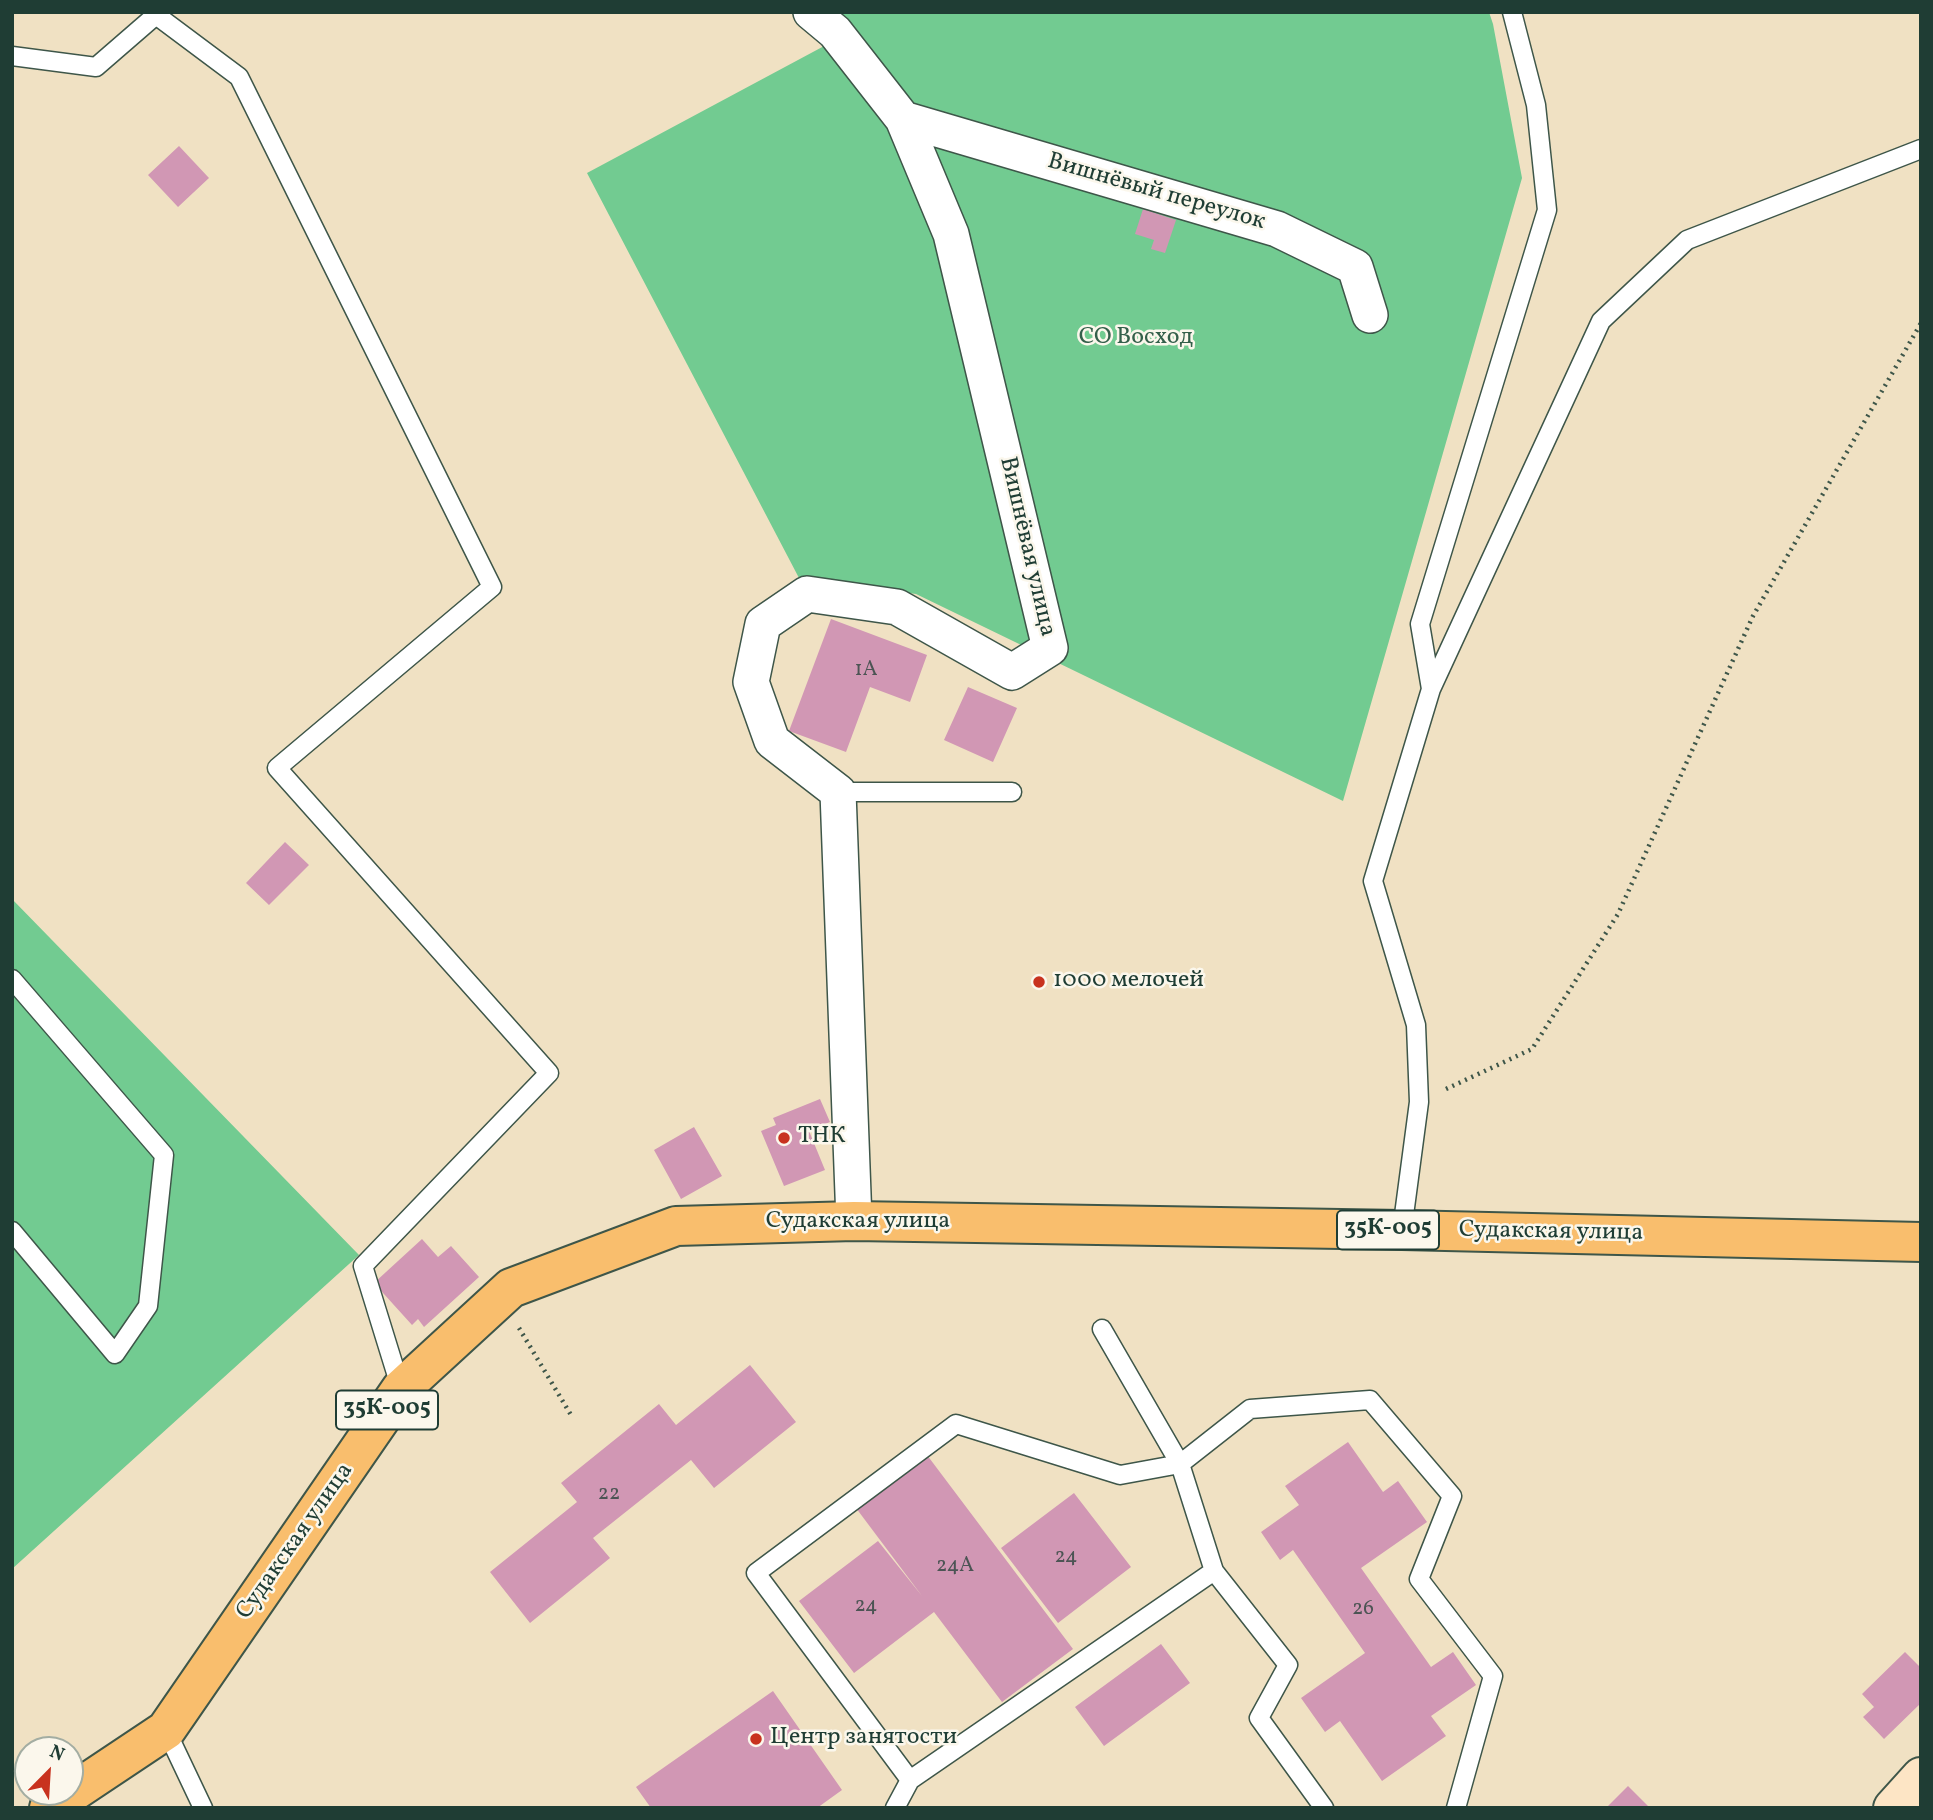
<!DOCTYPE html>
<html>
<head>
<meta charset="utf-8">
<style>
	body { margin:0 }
	#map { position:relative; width:1933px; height:1820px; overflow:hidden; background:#f0e1c3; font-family:Vollkorn,serif }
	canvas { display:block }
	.frame { position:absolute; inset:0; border:14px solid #1f3d34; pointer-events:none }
	.north { position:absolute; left:14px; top:1736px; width:70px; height:70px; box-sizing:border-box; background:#fbf7ec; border:2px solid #a3ada2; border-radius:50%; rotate:24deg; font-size:19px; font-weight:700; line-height:28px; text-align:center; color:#1f3d34 }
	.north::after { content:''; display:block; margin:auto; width:24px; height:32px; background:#c8321e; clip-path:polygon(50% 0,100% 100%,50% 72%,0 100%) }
</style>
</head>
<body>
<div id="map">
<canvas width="1933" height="1820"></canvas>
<div class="frame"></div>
<div class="north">N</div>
</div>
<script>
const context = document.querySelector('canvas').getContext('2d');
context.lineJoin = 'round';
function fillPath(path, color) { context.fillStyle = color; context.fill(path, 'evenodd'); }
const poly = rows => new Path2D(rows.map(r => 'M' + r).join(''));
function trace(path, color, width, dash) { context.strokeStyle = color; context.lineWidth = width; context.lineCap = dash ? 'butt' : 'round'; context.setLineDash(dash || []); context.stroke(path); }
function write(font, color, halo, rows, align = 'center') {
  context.font = font + ' Vollkorn,serif'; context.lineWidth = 5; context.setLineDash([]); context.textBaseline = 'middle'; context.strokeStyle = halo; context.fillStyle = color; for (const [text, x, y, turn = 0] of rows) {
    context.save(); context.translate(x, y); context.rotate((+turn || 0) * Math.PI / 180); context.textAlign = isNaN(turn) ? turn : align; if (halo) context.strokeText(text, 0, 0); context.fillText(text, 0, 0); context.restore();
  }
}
const green = poly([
	[794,12,1489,12,1493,24,1522,178,1343,801,916,594,799,578,587,173,826,45],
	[12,899,359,1255,12,1569]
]);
const building = poly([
	[179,146,209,178,178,207,148,175],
	[1143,209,1176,220,1165,253,1151,249,1154,240,1135,234],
	[831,619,927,655,910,702,870,687,846,752,789,731],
	[968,687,1017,708,993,762,944,740],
	[285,842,309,865,269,905,246,883],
	[820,1099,830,1122,809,1131,825,1170,784,1186,761,1131,776,1125,773,1118],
	[694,1127,722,1176,681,1199,654,1150],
	[422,1239,438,1257,451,1246,479,1277,424,1327,418,1319,412,1325,374,1283],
	[750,1365,796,1422,714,1488,691,1460,593,1538,610,1558,530,1623,490,1572,577,1502,561,1483,659,1404,676,1425],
	[1348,1442,1383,1492,1398,1481,1427,1522,1361,1568,1431,1667,1453,1652,1476,1685,1431,1716,1446,1736,1382,1781,1340,1721,1325,1732,1301,1698,1365,1653,1293,1550,1280,1560,1261,1532,1299,1505,1285,1486],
	[924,1451,1073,1649,1002,1702,934,1612,854,1673,799,1601,878,1541,922,1596,853,1504],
	[1074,1493,1131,1567,1058,1623,1001,1548],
	[1161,1644,1190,1683,1104,1746,1075,1707],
	[1905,1652,1921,1668,1921,1703,1884,1739,1863,1717,1874,1707,1862,1694],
	[773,1691,842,1790,817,1808,651,1808,636,1787],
	[1628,1786,1650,1808,1606,1808]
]);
const path = poly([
	[1446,1089,1532,1049,1618,914,1753,616,1921,323],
	[519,1328,571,1415]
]);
const service = poly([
	[12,56,96,67,156,15,239,77,492,587,277,768,549,1073,363,1266,401,1389],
	[1431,689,1601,321,1687,240,1921,149],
	[838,792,1012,792],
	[12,979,164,1155,148,1306,115,1354,12,1231],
	[1402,1230,1419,1102,1416,1025,1373,881,1431,689,1420,624,1547,210,1536,105,1512,12],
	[1102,1329,1180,1464,1250,1409,1370,1400,1452,1496,1419,1579,1493,1676,1456,1808],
	[1214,1571,1288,1665,1259,1718,1324,1808],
	[166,1730,203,1808],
	[895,1808,910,1780,1214,1571,1180,1464,1120,1475,956,1424,756,1573,910,1780]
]);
const minor = poly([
	[811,12,835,32,903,119,951,234,1050,648,1012,672,897,607,807,594,763,624,751,682,772,741,838,792,854,1221],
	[903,119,1277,229,1355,267,1370,315]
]);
const secondary = poly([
	[1893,1808,1921,1777]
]);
const primary = poly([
	[49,1808,166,1730,401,1389,511,1288,676,1226,854,1221,1402,1230,1921,1242]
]);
const markers = [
	[1039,982,7,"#c8321e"],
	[784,1138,7,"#c8321e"],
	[756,1739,7,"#c8321e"]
];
const numberNames = [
	["1А",866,671],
	["22",609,1495],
	["24",1066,1558],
	["24А",955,1567],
	["24",866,1607],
	["26",1363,1610]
];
const shields = [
	[1388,1230,102],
	[387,1410,102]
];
const shieldNames = [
	["35К-005",1388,1230],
	["35К-005",387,1410]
];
const streetNames = [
	["Вишнёвый переулок",1156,193,16],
	["Вишнёвая улица",1026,547,77],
	["Судакская улица",858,1223],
	["Судакская улица",1551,1233,1],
	["Судакская улица",296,1542,-55]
];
const parkNames = [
	["СО Восход",1136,339]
];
const poiNames = [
	["1000 мелочей",1053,982],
	["ТНК",798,1138],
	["Центр занятости",770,1739]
];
fillPath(green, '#72cb91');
fillPath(building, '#d197b4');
trace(service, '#3e5649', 21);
trace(minor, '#3e5649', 38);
trace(secondary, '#3e5649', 42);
trace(primary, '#3e5649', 42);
trace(path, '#3e5649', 4.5, [2, 5]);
trace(service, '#fff', 18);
trace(minor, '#fff', 35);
trace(secondary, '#fde5c5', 38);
trace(primary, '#f9be6d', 38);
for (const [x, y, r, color] of markers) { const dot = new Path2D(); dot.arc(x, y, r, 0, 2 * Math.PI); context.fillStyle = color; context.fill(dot); trace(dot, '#fbf7ec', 2.5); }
write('21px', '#4c5454', null, numberNames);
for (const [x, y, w] of shields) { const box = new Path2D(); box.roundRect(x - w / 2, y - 19.5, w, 39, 5); context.fillStyle = '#fbf7ec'; context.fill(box); trace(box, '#1f3d34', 2); }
write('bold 23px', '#1f3d34', null, shieldNames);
write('24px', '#1f3d34', '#fbf7ec', streetNames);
write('24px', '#34604b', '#fbf7ec', parkNames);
write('24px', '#1f3d34', '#fbf7ec', poiNames, 'left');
</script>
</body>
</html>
